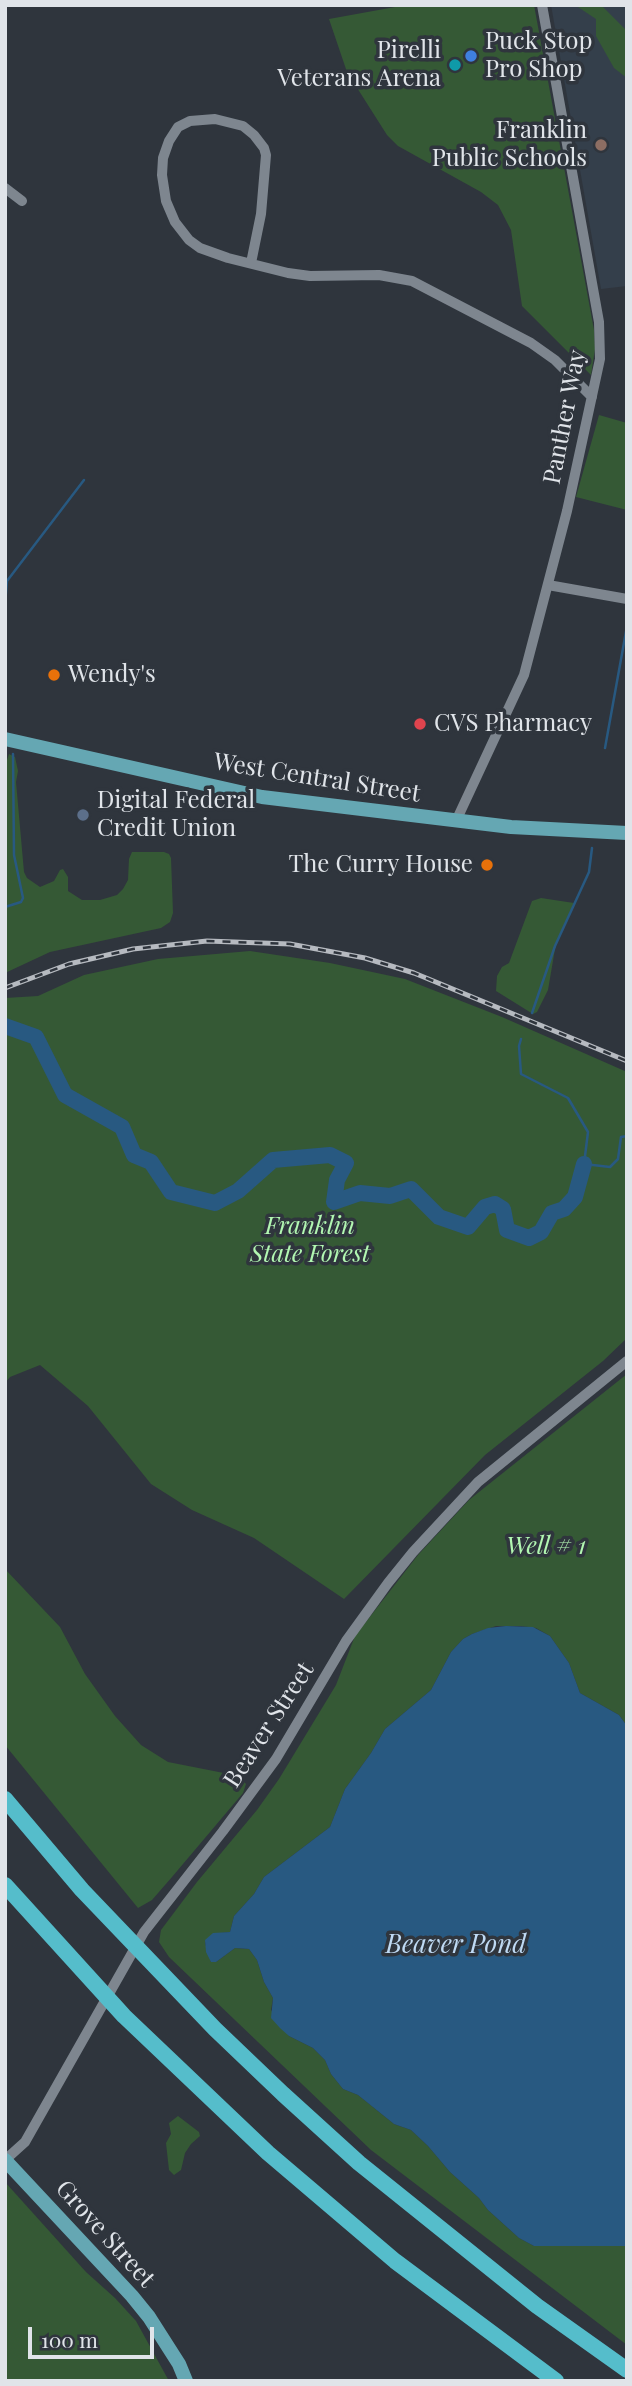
<!DOCTYPE html>
<html>
<head>
<meta charset="utf-8">
<style>
	body { margin:0 }
	#map { position:relative; width:632px; height:2386px; overflow:hidden; background:#2f353d; font-family:"Playfair Display",serif }
	canvas { display:block }
	.frame { position:absolute; inset:0; border:7px solid #e0e4e9; pointer-events:none }
	.scale { position:absolute; left:28px; top:2327px; width:126px; height:32px; box-sizing:border-box; border:4px solid #e0e4e9; border-top:0; padding-left:9px; font-size:21px; line-height:24px; white-space:nowrap; color:#e0e4e9; -webkit-text-stroke:5px #2f353d; paint-order:stroke }
</style>
</head>
<body>
<div id="map">
<canvas width="632" height="2386"></canvas>
<div class="frame"></div>
<div class="scale">100 m</div>
</div>
<script>
const context = document.querySelector('canvas').getContext('2d');
context.lineJoin = 'round';
function fillPath(path, color) { context.fillStyle = color; context.fill(path, 'evenodd'); }
const poly = rows => new Path2D(rows.map(r => 'M' + r).join(''));
function trace(path, color, width, dash) { context.strokeStyle = color; context.lineWidth = width; context.lineCap = dash ? 'butt' : 'round'; context.setLineDash(dash || []); context.stroke(path); }
function write(font, color, halo, rows, align = 'center') {
  context.font = font + ' "Playfair Display",serif'; context.lineWidth = 7; context.setLineDash([]); context.textBaseline = 'middle'; context.strokeStyle = halo; context.fillStyle = color; for (const [text, x, y, turn = 0] of rows) {
    context.save(); context.translate(x, y); context.rotate((+turn || 0) * Math.PI / 180); context.textAlign = isNaN(turn) ? turn : align; if (halo) context.strokeText(text, 0, 0); context.fillText(text, 0, 0); context.restore();
  }
}
const built = poly([
	[551,5,627,5,627,286,601,289]
]);
const green = poly([
	[406,5,534,5,594,330,595,349,591,375,522,306,511,230,498,205,481,192,398,146,387,135,347,72,329,19],
	[575,5,601,5,626,30,627,78,614,68,596,36,596,19],
	[599,415,627,423,627,510,576,497],
	[9,754,15,757,18,771,16,782,24,872,27,878,40,887,54,881,60,870,63,869,68,877,68,891,82,900,100,900,117,895,123,889,128,880,129,859,132,852,164,852,169,854,171,858,173,913,170,922,161,928,50,952,5,973,5,766],
	[541,898,574,903,556,943,548,990,537,1012,533,1014,496,991,497,976,502,967,509,963,532,901],
	[250,951,330,963,405,979,502,1017,627,1072,627,1338,603,1361,485,1455,344,1599,254,1538,192,1510,151,1484,88,1406,40,1365,10,1377,5,1383,5,998,38,996,84,975,158,959],
	[627,1374,627,1726,619,1715,580,1693,569,1663,550,1636,536,1628,521,1626,496,1626,472,1634,463,1639,451,1652,431,1690,385,1729,371,1753,345,1789,330,1827,264,1877,254,1894,234,1916,230,1932,213,1934,205,1943,211,1962,216,1962,235,1948,249,1949,257,1960,264,1982,273,1998,271,2010,289,2036,313,2048,325,2060,331,2074,343,2089,358,2095,394,2124,411,2130,428,2146,450,2172,479,2198,488,2210,519,2238,534,2246,627,2246,627,2345,371,2150,169,1957,159,1942,161,1930,197,1882,257,1810,279,1779,336,1685,355,1636,418,1555,469,1500],
	[5,1569,60,1627,85,1674,115,1716,141,1745,168,1762,239,1776,246,1784,243,1793,172,1877,152,1900,138,1908,5,1745],
	[178,2116,199,2132,200,2136,191,2144,185,2153,181,2170,174,2175,169,2170,166,2143,171,2134,169,2123],
	[5,2182,86,2272,115,2298,136,2321,169,2381,5,2381]
]);
const water = poly([
	[506,1626,533,1627,550,1636,569,1663,580,1693,619,1715,627,1726,627,2246,534,2246,519,2238,488,2210,479,2198,450,2172,428,2146,411,2130,394,2124,358,2095,343,2089,331,2074,325,2060,313,2048,289,2036,280,2028,271,2018,273,1998,264,1982,257,1960,249,1949,235,1948,216,1962,211,1962,206,1952,205,1940,213,1933,230,1932,234,1916,254,1894,264,1877,330,1827,345,1789,371,1753,385,1729,431,1690,451,1652,463,1639,472,1634,488,1628]
]);
const stream = poly([
	[5,604,7,581,84,480],
	[605,748,627,626],
	[5,907,21,902,23,898,14,855,13,754],
	[532,1013,555,946,589,872,592,848],
	[521,1039,519,1046,521,1074,568,1098,588,1132,584,1164,610,1167,618,1159,621,1137,627,1136]
]);
const river = poly([
	[5,1026,36,1037,65,1095,122,1127,134,1155,151,1162,171,1192,215,1203,238,1191,273,1160,330,1155,346,1163,337,1180,334,1202,360,1193,390,1196,411,1189,439,1217,468,1227,485,1207,495,1204,503,1209,507,1230,529,1238,541,1232,552,1213,564,1209,575,1197,584,1164]
]);
const minor = poly([
	[5,188,22,201],
	[251,263,261,214,266,155,264,148,254,135,243,126,215,119,190,121,178,127,169,141,163,158,162,175,166,201,175,222,189,240,200,248,228,258,288,273,310,276,379,275,412,281,531,343,555,360,592,397],
	[548,585,627,599],
	[456,821,524,675,567,511,600,359,599,322,542,5],
	[5,2160,25,2142,144,1932,223,1831,276,1759,346,1641,388,1583,413,1552,478,1482,627,1361]
]);
const major = poly([
	[5,739,262,797,511,827,627,833],
	[5,2160,132,2296,149,2317,179,2364,186,2381]
]);
const highway = poly([
	[5,1799,82,1890,215,2029,283,2094,359,2163,537,2306,627,2370],
	[5,1885,124,2016,268,2153,395,2261,556,2381]
]);
const rail = poly([
	[5,988,69,964,133,949,207,941,290,944,365,958,414,973,627,1061]
]);
const markers = [
	[471,56,7,"#3f7fe0"],
	[455,65,7,"#0f9aa8"],
	[601,145,7,"#8d6e63"],
	[54,675,7,"#e8710a"],
	[420,724,7,"#e0444e"],
	[83,815,7,"#5c6f8a"],
	[487,865,7,"#e8710a"]
];
const poiNames = [
	["Puck Stop",485,42],
	["Pro Shop",485,70],
	["Pirelli",441,51,"right"],
	["Veterans Arena",441,79,"right"],
	["Franklin",587,131,"right"],
	["Public Schools",587,159,"right"],
	["Wendy's",68,675],
	["CVS Pharmacy",434,724],
	["Digital Federal",97,801],
	["Credit Union",97,829],
	["The Curry House",473,865,"right"]
];
const streetNames = [
	["Panther Way",565,417,-79],
	["West Central Street",317,778,9],
	["Beaver Street",269,1725,-57],
	["Grove Street",105,2234,48]
];
const parkNames = [
	["Franklin",310,1227],
	["State Forest",310,1255],
	["Well # 1",546,1547]
];
const waterNames = [
	["Beaver Pond",456,1945]
];
fillPath(built, '#343f4b');
fillPath(green, '#355935');
fillPath(water, '#285981');
trace(stream, '#285981', 2.5);
trace(river, '#285981', 16);
trace(minor, '#7e868f', 10);
trace(major, '#65a7b3', 14);
trace(highway, '#55bdcb', 16);
trace(rail, '#b6bac0', 5);
trace(rail, '#2f353d', 2.5, [8]);
for (const [x, y, r, color] of markers) { const dot = new Path2D(); dot.arc(x, y, r, 0, 2 * Math.PI); context.fillStyle = color; context.fill(dot); trace(dot, '#2f353d', 2.5); }
write('24px', '#e0e4e9', '#2f353d', poiNames, 'left');
write('24px', '#e0e4e9', '#2f353d', streetNames);
write('italic 24px', '#b2f7b2', '#2f353d', parkNames);
write('italic 26px', '#bfdaf4', '#2f353d', waterNames);
</script>
</body>
</html>
